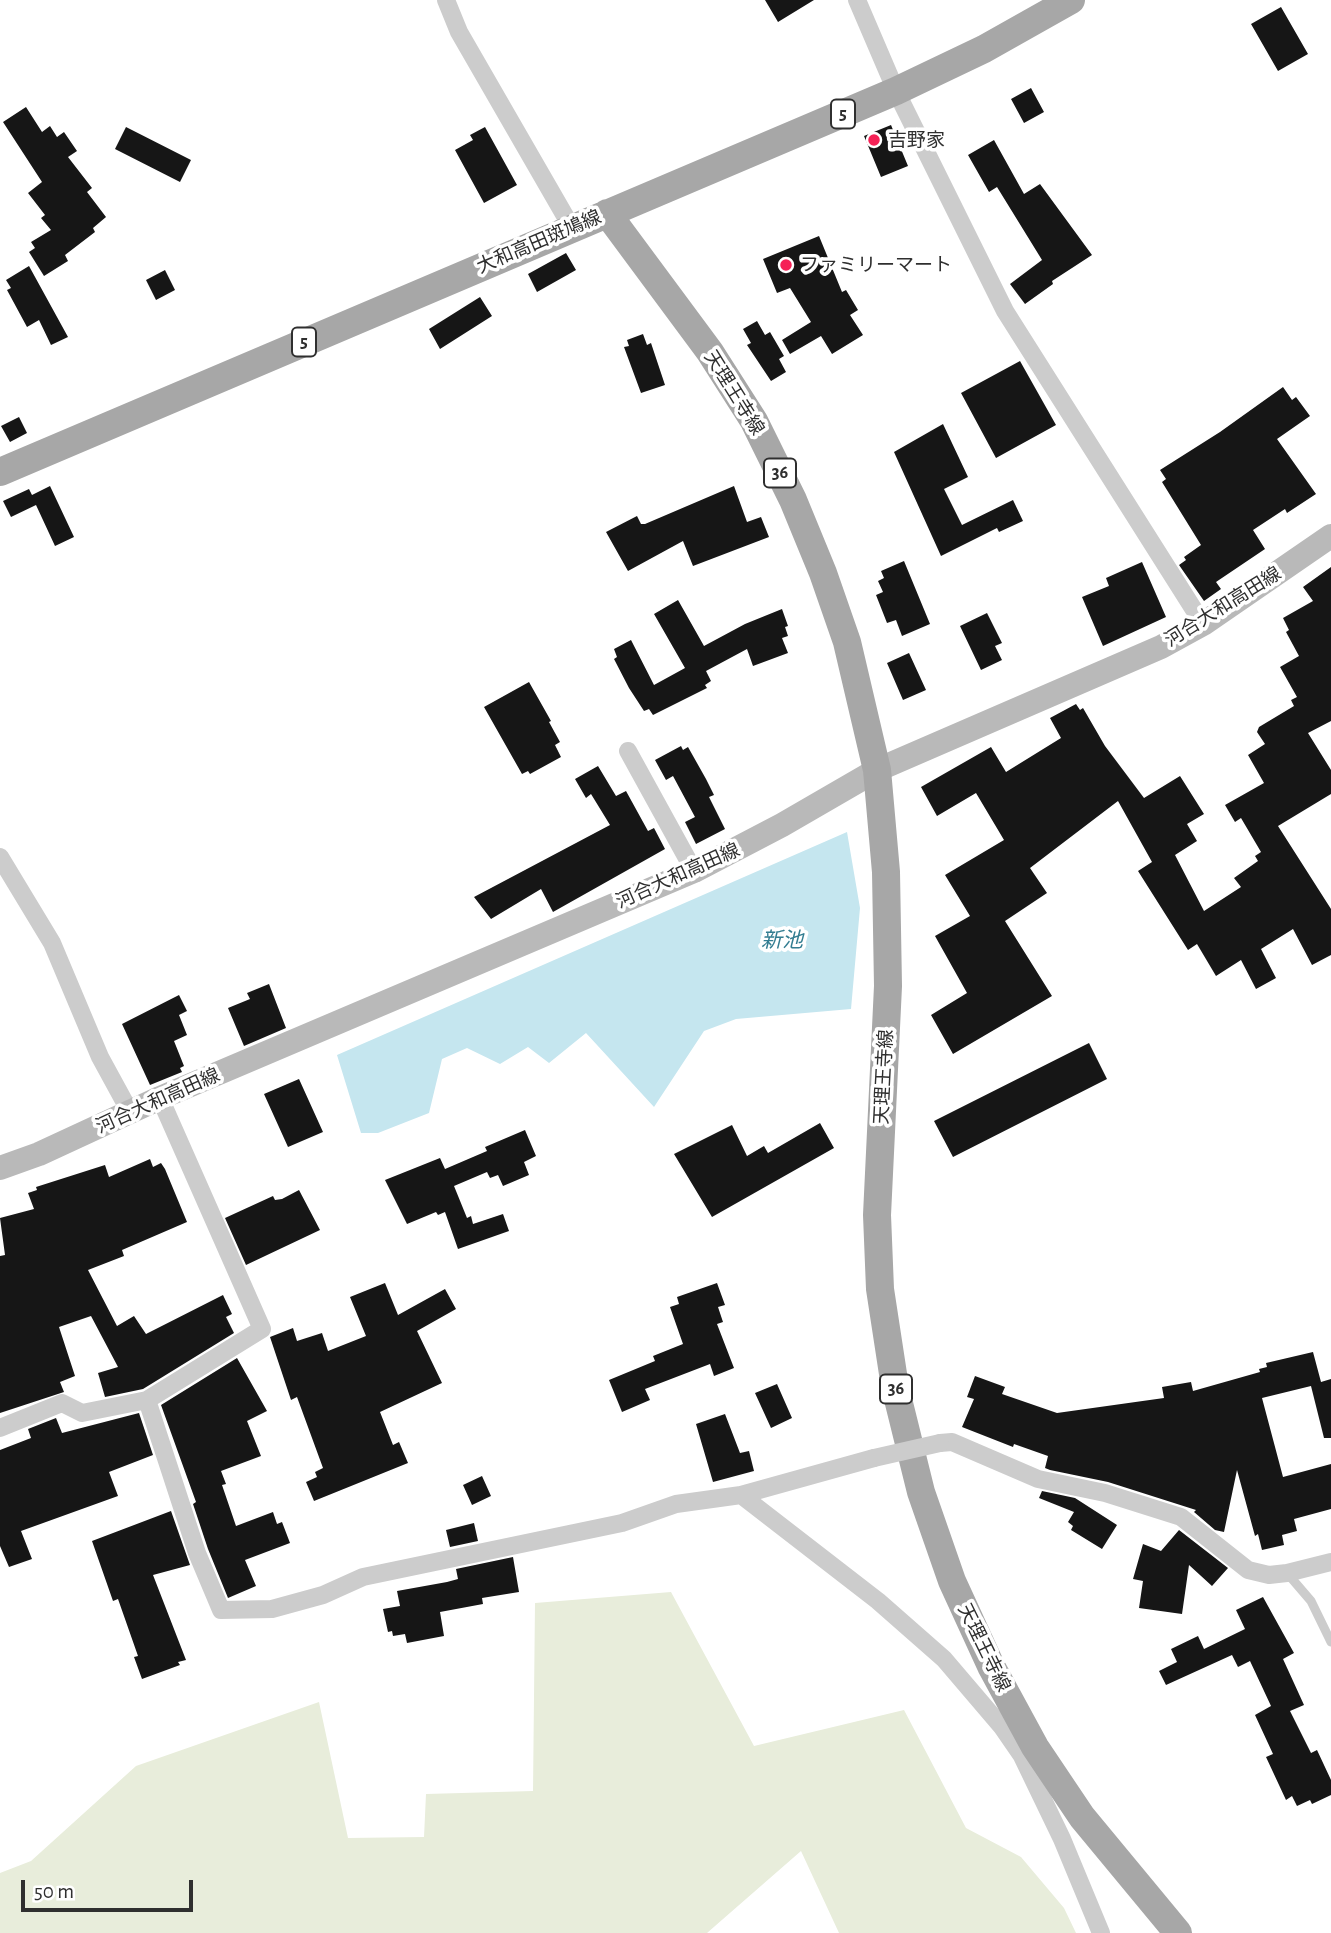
<!DOCTYPE html>
<html>
<head>
<meta charset="utf-8">
<style>
	body { margin:0 }
	#map { position:relative; width:1331px; height:1933px; overflow:hidden; background:#fff; font-family:"Alegreya Sans",sans-serif }
	canvas { display:block }
	.scale { position:absolute; left:21px; top:1880px; width:172px; height:32px; box-sizing:border-box; border:4px solid #2f2f2f; border-top:0; padding-left:9px; font-size:21px; line-height:24px; white-space:nowrap; color:#2f2f2f; -webkit-text-stroke:5px #fff; paint-order:stroke }
</style>
</head>
<body>
<div id="map">
<canvas width="1331" height="1933"></canvas>
<div class="scale">50 m</div>
</div>
<script>
const context = document.querySelector('canvas').getContext('2d');
context.lineJoin = 'round';
function fillPath(path, color) { context.fillStyle = color; context.fill(path, 'evenodd'); }
const poly = rows => new Path2D(rows.map(r => 'M' + r).join(''));
function trace(path, color, width, dash) { context.strokeStyle = color; context.lineWidth = width; context.lineCap = dash ? 'butt' : 'round'; context.setLineDash(dash || []); context.stroke(path); }
function write(font, color, halo, rows, align = 'center') {
  context.font = font + ' "Alegreya Sans","Noto Sans JP",sans-serif'; context.lineWidth = 7; context.setLineDash([]); context.textBaseline = 'middle'; context.strokeStyle = halo; context.fillStyle = color; for (const [text, x, y, turn = 0] of rows) {
    context.save(); context.translate(x, y); context.rotate((+turn || 0) * Math.PI / 180); context.textAlign = isNaN(turn) ? turn : align; if (halo) context.strokeText(text, 0, 0); context.fillText(text, 0, 0); context.restore();
  }
}
const green = poly([
	[671,1592,754,1746,904,1710,966,1828,1021,1857,1064,1908,1076,1933,839,1933,801,1851,707,1933,0,1933,0,1873,31,1861,136,1766,319,1702,348,1838,424,1837,426,1794,533,1791,535,1603]
]);
const water = poly([
	[847,832,860,908,851,1009,736,1019,704,1031,654,1107,586,1033,549,1063,528,1047,500,1064,467,1048,442,1059,429,1113,378,1133,361,1133,337,1055]
]);
const building = poly([
	[765,0,814,0,778,22],
	[1281,7,1308,54,1278,71,1251,24],
	[1031,88,1044,112,1024,123,1011,99],
	[26,107,42,132,50,126,57,137,64,132,77,151,68,157,92,188,87,192,106,217,93,228,95,232,65,255,68,261,44,276,29,252,35,248,31,242,51,230,41,218,45,215,28,193,42,182,3,122],
	[891,125,908,166,881,177,864,136],
	[126,127,191,160,180,182,115,149],
	[485,127,517,185,484,203,455,150,473,140,470,135],
	[994,140,1024,194,1040,184,1092,255,1052,281,1053,284,1025,304,1010,284,1042,260,997,187,989,192,968,155],
	[819,236,842,292,846,290,858,310,850,315,863,335,832,354,821,336,790,354,782,340,811,322,790,288,777,293,763,259],
	[566,253,576,270,537,292,528,274],
	[29,266,68,337,51,345,39,320,27,327,7,290,11,288,6,280],
	[165,270,175,290,156,300,146,280],
	[480,297,492,316,440,349,429,329],
	[757,321,765,335,770,332,784,356,779,359,786,372,771,381,747,345,751,343,743,329],
	[643,334,647,345,651,343,665,385,641,393,624,347,629,346,627,340],
	[1020,361,1056,425,996,458,961,393],
	[1283,387,1292,400,1296,397,1310,416,1277,439,1316,494,1287,513,1285,509,1253,530,1265,549,1216,582,1221,589,1204,601,1179,565,1186,560,1184,557,1201,545,1162,482,1166,479,1160,470,1220,432],
	[19,417,27,433,10,442,1,426],
	[943,424,968,477,944,489,962,525,1013,500,1023,521,999,532,997,528,941,556,894,452],
	[50,486,74,537,55,546,36,505,11,517,3,501,29,489,32,495],
	[734,486,747,522,761,517,769,537,693,566,683,541,628,571,606,532,637,516,641,524,645,524],
	[904,561,930,624,902,636,896,620,887,623,876,595,883,592,878,581,884,578,881,571],
	[1142,562,1166,617,1103,646,1082,597,1109,586,1106,578],
	[1331,567,1331,721,1308,733,1331,770,1331,794,1278,826,1331,909,1331,955,1312,965,1293,929,1261,949,1276,978,1256,989,1241,960,1216,976,1197,944,1188,950,1138,871,1152,862,1118,801,1030,868,1047,893,1005,921,1052,996,953,1054,931,1015,967,993,935,936,970,916,945,875,1004,840,976,793,937,816,921,787,991,747,1006,772,1061,738,1050,718,1076,704,1080,710,1083,708,1105,746,1144,798,1180,776,1204,814,1187,824,1197,841,1175,855,1204,911,1241,887,1234,878,1258,861,1255,856,1261,852,1241,818,1235,822,1225,805,1264,783,1248,755,1265,744,1257,732,1259,727,1294,706,1291,700,1297,697,1280,667,1299,656,1286,632,1289,630,1283,618,1313,601,1303,587],
	[678,600,704,646,745,624,782,609,788,626,785,627,788,636,782,638,788,653,753,666,747,649,706,671,711,681,705,685,707,688,653,715,649,709,644,711,629,688,614,659,617,657,614,649,631,640,654,685,685,668,654,614],
	[987,613,1002,643,995,646,1002,660,981,670,960,626],
	[909,653,926,690,903,700,887,663],
	[529,682,551,721,549,722,560,742,555,745,561,757,530,774,528,771,522,774,484,707],
	[681,746,683,750,688,747,706,779,714,795,709,797,725,829,696,844,685,822,695,817,673,776,666,780,655,760],
	[598,766,616,796,626,791,648,831,654,828,665,849,553,912,541,889,491,919,474,897,610,825,591,794,586,798,575,779],
	[269,984,286,1028,244,1046,228,1008,250,999,247,993],
	[179,995,187,1011,179,1015,187,1035,174,1041,184,1066,180,1068,182,1072,150,1085,122,1024],
	[1089,1043,1107,1079,953,1157,934,1121],
	[299,1079,323,1132,288,1147,264,1094],
	[820,1123,834,1148,712,1217,674,1154,732,1125,747,1156,764,1146,768,1153],
	[525,1130,536,1156,524,1162,529,1175,503,1186,498,1175,490,1178,487,1172,454,1186,467,1218,471,1216,473,1224,503,1214,509,1231,458,1249,445,1212,438,1215,436,1212,407,1224,385,1180,440,1158,445,1169,487,1151,485,1147],
	[150,1159,153,1167,161,1163,165,1169,187,1222,122,1250,124,1256,88,1270,117,1326,134,1316,146,1334,223,1295,232,1314,226,1317,234,1333,143,1389,105,1397,98,1373,118,1367,91,1316,59,1327,75,1376,60,1382,64,1392,0,1413,0,1256,5,1255,0,1218,34,1209,28,1193,37,1190,36,1187,105,1165,109,1177],
	[299,1190,320,1230,246,1265,225,1218,273,1196,275,1200,282,1199],
	[385,1283,398,1315,445,1289,456,1309,417,1331,442,1383,380,1412,393,1445,399,1442,408,1463,314,1501,306,1482,317,1477,315,1472,323,1468,297,1397,291,1400,270,1337,293,1328,297,1341,322,1333,328,1351,366,1336,350,1297],
	[717,1283,725,1305,718,1307,723,1322,717,1324,734,1368,714,1376,710,1364,645,1389,650,1400,622,1412,609,1380,655,1361,653,1356,683,1344,670,1307,679,1304,677,1297],
	[1313,1352,1321,1382,1331,1379,1331,1438,1324,1438,1311,1386,1262,1398,1283,1477,1331,1464,1331,1509,1294,1519,1297,1531,1282,1535,1284,1545,1262,1550,1258,1534,1255,1536,1237,1470,1224,1532,1215,1530,1194,1512,1196,1510,1108,1482,1050,1470,1045,1468,1048,1456,1014,1444,1013,1447,962,1427,974,1399,967,1397,975,1376,1005,1387,1002,1394,1057,1413,1164,1398,1162,1387,1191,1382,1193,1391,1260,1372,1259,1369,1267,1367,1266,1363],
	[237,1358,267,1411,247,1421,261,1456,221,1471,226,1484,222,1485,236,1526,273,1512,277,1524,282,1522,290,1543,245,1560,256,1586,228,1598,208,1549,193,1504,196,1502,161,1405],
	[777,1384,792,1418,771,1428,755,1393],
	[139,1413,153,1455,109,1472,118,1496,21,1531,32,1559,9,1567,0,1546,0,1450,31,1438,28,1429,56,1418,62,1433],
	[725,1414,740,1453,749,1451,754,1471,713,1482,696,1424],
	[482,1476,491,1496,472,1505,463,1485],
	[1042,1491,1075,1498,1117,1525,1102,1549,1071,1530,1073,1526,1068,1522,1074,1512,1039,1498],
	[171,1511,190,1565,153,1575,186,1660,178,1662,180,1665,142,1679,134,1657,138,1656,118,1599,113,1601,92,1541],
	[474,1523,478,1541,450,1547,446,1530],
	[1179,1530,1228,1568,1212,1586,1189,1565,1182,1614,1139,1608,1143,1581,1133,1579,1143,1544,1161,1551],
	[513,1557,519,1592,482,1598,483,1604,440,1612,444,1636,407,1643,405,1634,393,1636,392,1631,388,1632,383,1609,400,1606,397,1591,447,1582,458,1579,456,1569],
	[1263,1597,1294,1653,1283,1659,1304,1705,1290,1711,1311,1753,1317,1750,1331,1780,1331,1795,1312,1804,1310,1800,1297,1806,1292,1796,1286,1800,1266,1757,1273,1754,1255,1715,1271,1706,1250,1661,1238,1667,1232,1655,1166,1685,1159,1671,1177,1662,1171,1649,1198,1636,1204,1649,1245,1629,1236,1610]
]);
const lane = poly([
	[1287,1573,1311,1601,1331,1642]
]);
const street = poly([
	[446,0,459,32,572,228],
	[857,0,896,91,1005,311,1203,624],
	[628,751,694,871],
	[0,857,52,943,100,1057,130,1112],
	[147,1400,197,1553,221,1610,272,1609,323,1595,363,1577,622,1523,676,1504,741,1495,874,1458],
	[0,1428,62,1403,82,1413,147,1400,262,1329,160,1098],
	[940,1443,952,1442,1038,1479,1105,1493,1181,1517,1248,1570,1269,1575,1287,1573,1331,1562],
	[741,1495,878,1601,944,1659,1002,1727,1022,1756,1062,1839,1101,1933]
]);
const secondary = poly([
	[0,1168,39,1154,160,1098,694,871,782,825,877,770,1161,647,1203,624,1331,536]
]);
const primary = poly([
	[607,213,710,352,754,421,793,500,823,573,847,642,877,770,886,872,888,986,877,1215,880,1289,895,1387,921,1492,952,1581,991,1666,1035,1747,1082,1817,1178,1933],
	[0,472,896,91,984,49,1071,0]
]);
const streetBridge = poly([
	[874,1458,940,1443]
]);
const markers = [
	[874,140,7,"#f52156"],
	[786,265,7,"#f52156"]
];
const shields = [
	[843,114,24],
	[304,342,24],
	[780,473,32],
	[896,1389,32]
];
const shieldNames = [
	["5",843,114],
	["5",304,342],
	["36",780,473],
	["36",896,1389]
];
const poiNames = [
	["吉野家",888,140],
	["ファミリーマート",800,265]
];
const streetNames = [
	["大和高田斑鳩線",539,242,-23],
	["天理王寺線",734,393,58],
	["河合大和高田線",1223,607,-32],
	["河合大和高田線",678,876,-24],
	["天理王寺線",884,1077,-87],
	["河合大和高田線",158,1101,-24],
	["天理王寺線",984,1648,64]
];
const waterNames = [
	["新池",782,941]
];
fillPath(green, '#e8eddb');
fillPath(water, '#c5e6ef');
fillPath(building, '#161616');
trace(lane, '#ccc', 9);
trace(street, '#ccc', 18);
trace(secondary, '#b9b9b9', 24);
trace(primary, '#a7a7a7', 28);
trace(streetBridge, '#ccc', 18);
for (const [x, y, r, color] of markers) { const dot = new Path2D(); dot.arc(x, y, r, 0, 2 * Math.PI); context.fillStyle = color; context.fill(dot); trace(dot, '#fff', 2.5); }
for (const [x, y, w] of shields) { const box = new Path2D(); box.roundRect(x - w / 2, y - 14.5, w, 29, 5); context.fillStyle = '#fff'; context.fill(box); trace(box, '#2f2f2f', 2); }
write('bold 18px', '#2f2f2f', null, shieldNames);
write('19px', '#2f2f2f', '#fff', poiNames, 'left');
write('19px', '#2f2f2f', '#fff', streetNames);
write('italic 21px', '#337d91', '#fff', waterNames);
</script>
</body>
</html>
